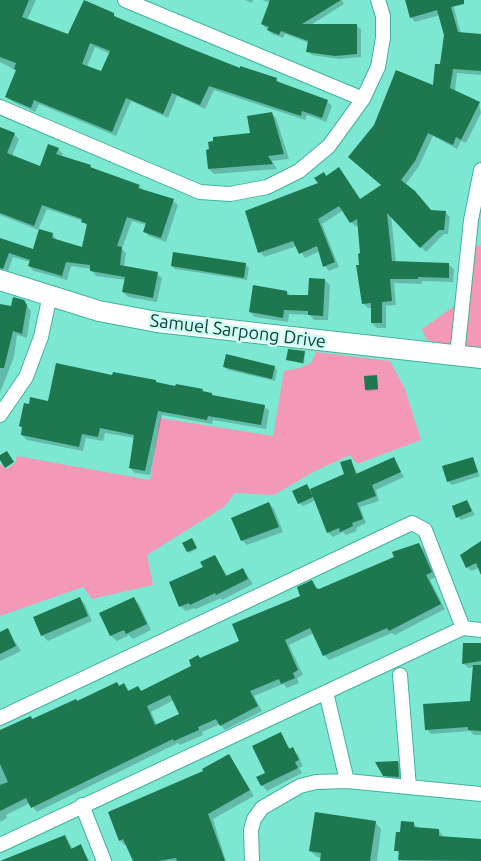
<!DOCTYPE html>
<html>
<head>
<meta charset="utf-8">
<style>
	body { margin:0 }
	canvas { display:block; background:#7de8d2 }
</style>
</head>
<body>
<canvas width="481" height="861"></canvas>
<script>
const context = document.querySelector('canvas').getContext('2d');
context.lineJoin = 'round';
function fillPath(path, color) { context.fillStyle = color; context.fill(path, 'evenodd'); }
const poly = rows => new Path2D(rows.map(r => 'M' + r).join(''));
function trace(path, color, width, dash) { context.strokeStyle = color; context.lineWidth = width; context.lineCap = dash ? 'butt' : 'round'; context.setLineDash(dash || []); context.stroke(path); }
function write(font, color, halo, rows, align = 'center') {
  context.font = font + ' Ubuntu,sans-serif'; context.lineWidth = 5; context.setLineDash([]); context.textBaseline = 'middle'; context.strokeStyle = halo; context.fillStyle = color; for (const [text, x, y, turn = 0] of rows) {
    context.save(); context.translate(x, y); context.rotate((+turn || 0) * Math.PI / 180); context.textAlign = isNaN(turn) ? turn : align; if (halo) context.strokeText(text, 0, 0); context.fillText(text, 0, 0); context.restore();
  }
}
const green = poly([
	[467,244,481,246,481,351,455,348,427,340,422,329,457,304],
	[316,352,390,361,405,389,421,440,357,464,350,455,315,471,274,495,235,493,224,507,147,555,153,585,92,599,83,587,0,616,0,464,6,469,15,463,17,456,150,480,160,418,273,436,284,371,300,368,311,363]
]);
const shadow = poly([
	[0,0,36,0,27,20,69,36,114,15,118,19,240,70,276,79,281,84,328,102,332,106,326,122,307,115,305,120,214,90,205,109,177,96,168,118,131,101,116,136,39,104,35,112,11,101,6,97,17,71,0,62],
	[95,47,110,54,102,73,87,67],
	[245,0,253,0,252,3],
	[262,0,342,0,344,4,309,26,357,26,361,29,361,57,339,59,312,55,308,51,309,43,285,34,283,38,272,34,262,24,270,3],
	[412,0,452,0,461,34,481,35,481,75,457,73,455,91,479,103,481,113,466,143,461,141,457,149,433,136,419,166,405,185,431,211,446,213,450,217,448,234,444,234,426,252,391,215,396,263,449,265,454,269,453,282,422,281,422,284,394,283,396,305,386,306,386,328,377,328,372,323,372,308,368,308,363,303,359,225,356,227,351,222,344,210,322,224,339,267,329,271,325,266,320,251,305,258,297,246,264,257,260,252,319,184,324,174,327,177,339,169,361,200,383,185,434,87,441,66,445,35,440,15,415,22,411,17],
	[271,113,276,118,289,159,272,161,277,169,214,174,209,169,251,134],
	[0,129,14,134,19,139,12,156,40,167,58,149,63,154,61,157,90,166,94,170,139,186,144,191,173,201,178,205,166,242,149,236,144,231,146,225,132,221,122,249,126,253,124,267,157,274,162,278,157,302,128,297,123,292,126,280,96,276,91,269,71,266,67,280,34,271,29,266,30,262,13,257,8,271,0,268,0,239,34,250,53,234,57,241,83,248,87,226,83,221,47,209,38,230,0,215],
	[245,264,249,268,247,280,175,269,172,266],
	[325,280,330,285,328,320,314,320,310,315,289,314,288,322,255,317,250,312,287,292,291,296,310,297],
	[24,301,31,311,27,338,17,335,14,357,0,393,0,305,12,308],
	[305,352,304,364,288,360],
	[224,366,274,367,277,370,275,381,228,370],
	[113,377,155,381,158,384,202,390,215,397,264,406,269,411,266,429,213,420,212,424,162,415,150,475,135,473,130,468,135,438,105,433,103,441,86,438,83,451,27,440,22,435,23,429,20,426,30,405,49,402],
	[377,377,378,390,367,391,366,389],
	[393,458,404,477,376,490,379,501,360,507,366,523,356,528,357,531,346,535,343,532,333,537,328,532,316,500,303,506,299,503,307,486,310,490,345,475,350,460,358,474],
	[472,458,480,476,452,485,448,481],
	[467,501,475,515,461,520,458,517],
	[269,503,274,509,283,532,247,545,242,540],
	[193,541,197,549,189,553,184,544],
	[419,544,424,549,436,577,430,580,445,609,395,635,392,633,329,660,324,655,314,633,289,645,303,675,297,678,299,683,287,688,283,684,254,696,262,711,225,730,220,724,202,732,203,735,180,745,178,743,37,812,30,803,6,815,7,818,0,822,0,730,33,720,117,684,120,687,124,684,130,692,138,688,142,692,193,666,201,659,241,641,302,596,312,581,319,591,396,557],
	[174,700,180,715,157,725,151,712],
	[478,544,481,567,471,571,467,567,471,551,470,548],
	[215,556,228,577,243,569,253,584,222,600,221,598,196,609,194,608,186,611,180,606,204,568],
	[79,599,85,604,92,621,48,641,42,635],
	[134,599,139,604,151,630,133,639,129,635,117,641,111,636,101,614],
	[7,629,21,651,0,661,0,633],
	[481,645,481,735,474,735,470,731,431,734,426,729,471,702,474,667,468,668,463,663],
	[280,734,291,750,298,754,303,766,299,768,302,773,267,791,262,785],
	[229,755,254,796,213,819,226,861,139,861,127,844,124,845,120,840],
	[398,762,401,766,402,779,388,779,384,775],
	[375,822,381,829,377,861,322,861,322,858,317,857,310,851],
	[413,823,419,829,439,830,444,838,481,840,481,861,401,861,400,854,396,850,401,834],
	[65,836,73,849,80,846,90,861,2,861]
]);
const building = poly([
	[0,0,29,0,22,17,68,34,84,0,114,13,114,16,187,47,240,68,240,66,277,78,276,81,328,100,322,118,302,111,301,116,209,86,200,105,172,93,163,114,126,98,112,132,34,100,31,108,5,97,16,70,14,69,16,63,0,57],
	[90,43,110,51,101,71,82,64],
	[270,0,341,0,302,24,357,24,357,54,335,56,306,52,308,41,281,31,279,35,267,30,269,27,261,24],
	[405,0,464,0,464,4,451,7,458,32,481,34,481,71,453,69,450,88,480,102,461,140,456,137,453,145,428,133,415,161,401,180,415,191,431,210,446,211,444,230,439,230,420,248,387,213,392,261,449,263,449,278,418,277,418,279,390,279,392,301,382,302,382,323,371,323,371,303,362,304,356,265,359,265,358,254,360,253,357,219,350,223,339,206,318,219,335,262,323,267,317,246,299,254,293,241,258,253,245,211,318,183,314,178,324,172,326,176,339,167,360,199,381,185,348,157,374,125,396,70,433,85,435,64,440,64,444,35,437,10,410,18],
	[272,112,284,154,268,156,273,164,208,169,206,150,209,149,208,142,213,141,213,137,250,133,247,116],
	[0,127,15,133,7,153,40,166,48,144,59,148,56,154,91,165,90,167,140,185,138,188,174,199,161,238,143,232,146,223,127,217,117,246,122,247,120,265,158,272,153,298,122,292,125,277,90,271,90,265,66,262,62,276,28,266,30,260,9,253,3,269,0,268,0,238,33,249,39,229,53,233,52,238,82,247,87,224,81,222,82,219,42,205,34,226,0,213],
	[173,252,246,263,244,278,171,266],
	[309,278,325,279,323,316,308,315,308,311,284,310,283,318,249,312,253,285,287,291,287,295,308,295],
	[13,297,24,300,27,305,22,334,13,331,4,368,0,368,0,304,11,306],
	[288,349,305,351,303,363,286,360],
	[226,354,275,366,272,379,223,367],
	[56,363,112,375,113,372,156,380,156,382,175,386,176,384,203,389,202,391,212,393,212,395,265,405,261,425,208,416,207,420,158,411,145,471,129,468,134,435,100,428,98,437,82,434,79,447,21,435,22,427,19,426,24,403,29,404,30,397,48,401],
	[377,375,378,389,365,390,364,376],
	[7,451,14,462,5,468,0,460,0,455],
	[394,457,401,472,372,485,376,496,357,503,363,519,352,523,353,526,340,532,339,528,327,533,310,489,344,474,340,462,351,459,356,474],
	[473,457,478,472,447,482,442,466],
	[307,484,313,497,298,504,292,491],
	[467,500,472,511,456,518,452,506],
	[269,502,279,527,241,541,231,518],
	[192,538,197,548,187,552,182,543],
	[481,541,481,575,476,563,466,568,460,555],
	[419,543,432,572,426,575,441,604,389,631,387,628,323,656,310,628,285,640,298,670,293,673,295,678,281,684,279,679,250,691,258,706,220,726,216,719,198,727,199,730,174,741,173,739,31,808,26,798,0,811,0,785,8,782,0,764,0,730,31,716,32,719,76,699,77,701,117,682,119,686,124,683,128,691,138,686,141,691,191,666,189,660,198,655,200,658,239,641,232,624,300,596,297,587,312,580,316,588,319,589,394,557,392,552],
	[170,695,179,714,155,725,147,706],
	[215,555,226,576,243,568,248,579,216,595,215,593,190,605,189,603,179,607,169,582,203,567,200,562],
	[80,597,88,616,41,636,33,617],
	[134,597,147,624,126,634,124,630,110,636,99,613],
	[8,628,16,646,0,654,0,632],
	[463,643,481,643,481,661,462,664],
	[473,665,481,665,481,731,468,730,468,727,425,730,423,704,470,701],
	[281,732,289,749,293,747,299,760,295,762,298,768,261,786,256,777,265,773,252,746],
	[229,754,250,790,208,814,225,861,177,861,176,858,158,861,133,861,123,839,119,841,108,812,203,771,202,769],
	[398,761,399,777,383,776,375,762],
	[315,812,376,821,370,861,320,861,321,853,309,851],
	[401,821,414,822,414,827,439,829,439,836,481,839,481,861,398,860,399,851,394,851,396,832,400,832],
	[65,835,71,849,81,844,88,861,0,861]
]);
const street = poly([
	[125,0,363,99],
	[0,107,200,192,230,194,267,187,299,171,329,146,363,99,378,67,383,38,383,16,378,0],
	[457,356,471,220,481,170],
	[0,415,26,377,41,337,50,295],
	[400,675,409,787],
	[326,692,347,781],
	[0,718,412,523,425,530,463,628],
	[82,805,104,861],
	[0,845,463,628,481,630],
	[252,861,251,830,254,819,262,808,300,786,316,782,347,781,481,794]
]);
const secondary = poly([
	[0,280,99,311,157,322,481,358]
]);
const streetNames = [
	["Samuel Sarpong Drive",238,331,7]
];
fillPath(green, '#f398b6');
fillPath(shadow, '#0003');
fillPath(building, '#1d774f');
trace(street, '#41b19d', 16);
trace(secondary, '#41b19d', 22);
trace(street, '#fff', 14);
trace(secondary, '#fff', 20);
write('18px', '#0d3d35', '#cdfef2', streetNames);
</script>
</body>
</html>
